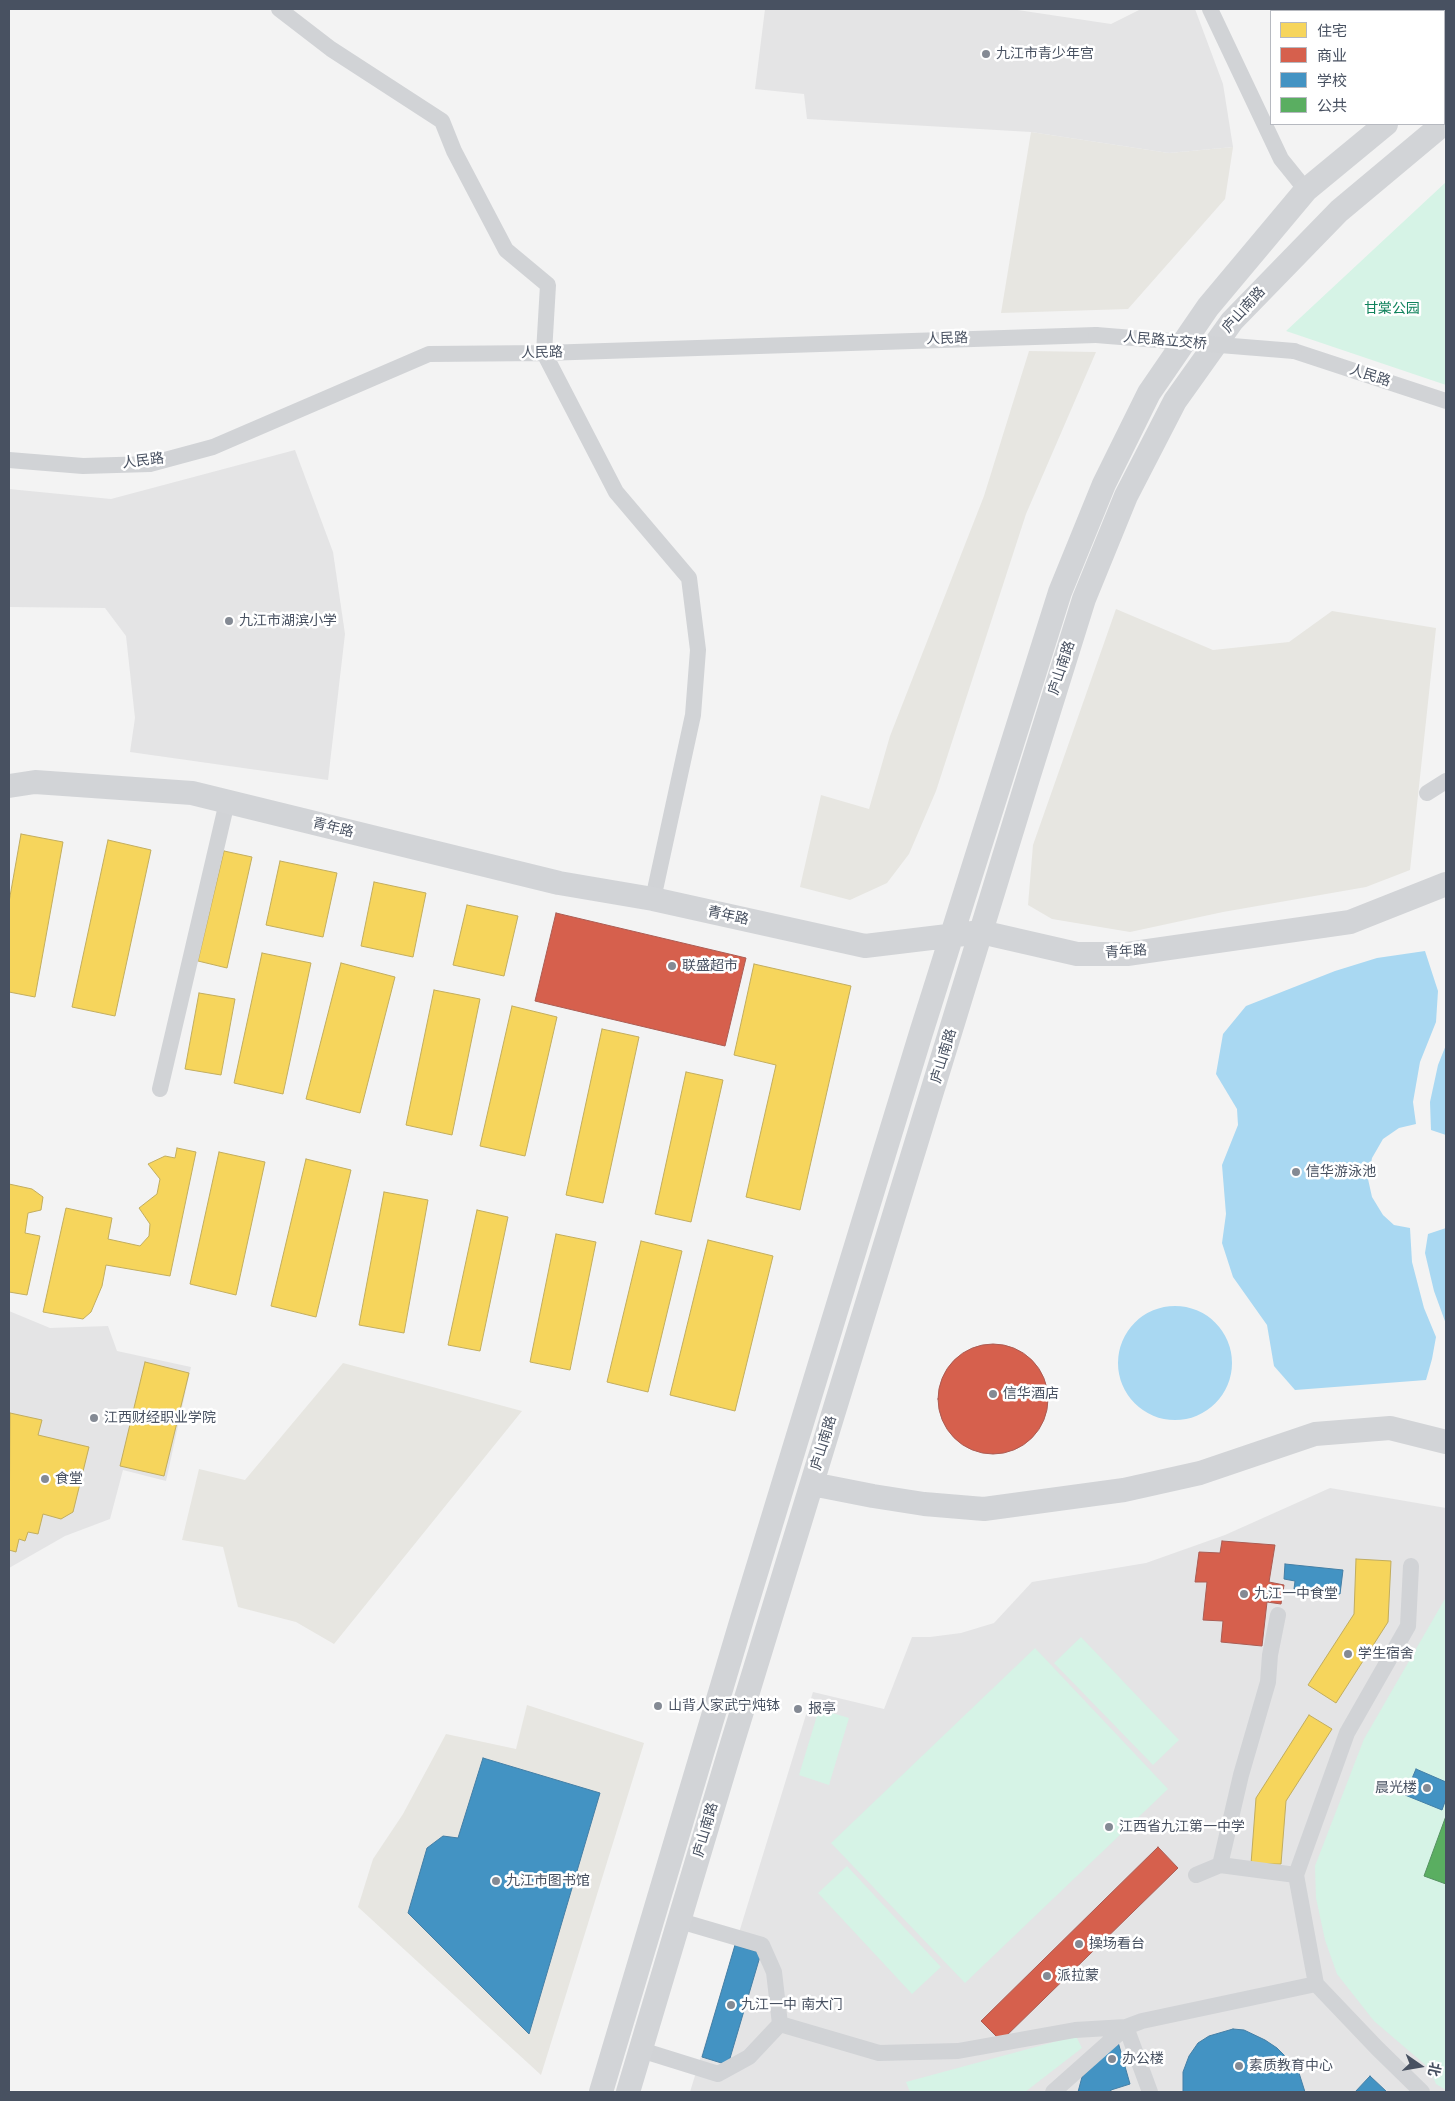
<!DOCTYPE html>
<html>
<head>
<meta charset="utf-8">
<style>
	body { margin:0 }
	#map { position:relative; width:1455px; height:2101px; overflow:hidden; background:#f3f3f3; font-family:Arial,"Noto Sans SC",sans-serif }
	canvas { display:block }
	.frame { position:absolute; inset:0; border:10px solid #485161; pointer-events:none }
	.legend { position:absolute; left:1270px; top:10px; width:175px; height:115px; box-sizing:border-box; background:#fff; border:1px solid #b6b9c0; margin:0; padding:6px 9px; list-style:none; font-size:15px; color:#485161 }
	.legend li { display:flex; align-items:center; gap:10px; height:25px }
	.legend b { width:25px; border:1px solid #b6b9c0 }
	.north { position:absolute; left:1395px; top:2041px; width:50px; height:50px; -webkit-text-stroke:4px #fff; paint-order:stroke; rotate:103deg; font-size:14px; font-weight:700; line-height:20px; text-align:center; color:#485161 }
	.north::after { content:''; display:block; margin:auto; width:18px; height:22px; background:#485161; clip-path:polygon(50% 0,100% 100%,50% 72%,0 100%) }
</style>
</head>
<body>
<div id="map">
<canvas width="1455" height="2101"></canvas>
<div class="frame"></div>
<ul class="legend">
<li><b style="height:14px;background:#f6d55c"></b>住宅</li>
<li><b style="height:14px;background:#d6604d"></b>商业</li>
<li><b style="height:14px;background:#4393c3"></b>学校</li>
<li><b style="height:14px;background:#5aae61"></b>公共</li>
</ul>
<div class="north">北</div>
</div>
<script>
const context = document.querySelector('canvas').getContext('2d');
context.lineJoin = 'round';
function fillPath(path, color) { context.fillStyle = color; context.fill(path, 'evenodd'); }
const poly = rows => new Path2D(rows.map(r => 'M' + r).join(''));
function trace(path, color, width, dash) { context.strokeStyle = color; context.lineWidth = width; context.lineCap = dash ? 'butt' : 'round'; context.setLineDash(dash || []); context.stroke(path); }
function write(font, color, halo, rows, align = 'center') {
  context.font = font + ' Arial,"Noto Sans SC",sans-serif'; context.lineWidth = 5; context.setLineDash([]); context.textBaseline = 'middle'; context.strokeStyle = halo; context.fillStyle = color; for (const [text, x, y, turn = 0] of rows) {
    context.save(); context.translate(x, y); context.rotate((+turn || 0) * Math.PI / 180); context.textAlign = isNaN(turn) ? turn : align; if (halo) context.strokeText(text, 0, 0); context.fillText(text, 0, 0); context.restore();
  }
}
const commercial = poly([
	[1031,132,1169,153,1233,147,1225,199,1128,309,1001,313],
	[1029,351,1096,352,1026,514,936,791,909,854,887,883,850,900,800,887,821,795,869,809,890,736,984,496],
	[1116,609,1213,650,1289,642,1332,611,1436,628,1410,870,1366,887,1223,912,1130,932,1052,919,1028,905,1033,845],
	[343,1363,522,1411,334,1644,296,1622,238,1607,223,1547,182,1540,199,1469,245,1480],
	[527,1705,644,1743,541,2075,358,1907,373,1859,403,1814,446,1734,516,1749]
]);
const education = poly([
	[765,9,1011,9,1111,24,1141,9,1195,9,1223,84,1233,147,1169,153,1031,132,807,119,804,94,755,89],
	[295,450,333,552,345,634,328,780,130,752,135,718,126,636,105,608,9,607,9,489,111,499],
	[9,1311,50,1328,108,1326,117,1351,191,1367,166,1481,123,1470,110,1519,65,1536,9,1568],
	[1330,1488,1446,1508,1446,2092,690,2092,813,1692,884,1709,912,1637,930,1637,961,1633,994,1623,1032,1582,1146,1563,1225,1535]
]);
const green = poly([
	[1446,182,1446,385,1286,331],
	[1446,1597,1446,2090,1436,2084,1429,2068,1374,2021,1337,1974,1325,1940,1316,1898,1315,1866,1364,1739],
	[1081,1637,1179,1740,1153,1765,1054,1663],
	[1035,1648,1168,1789,965,1983,831,1843],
	[819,1709,849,1718,829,1785,799,1775],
	[847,1866,941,1967,912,1994,818,1893],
	[1076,2036,1082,2048,1025,2092,910,2092,906,2082]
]);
const water = poly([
	[1425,951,1438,991,1436,1022,1420,1062,1413,1102,1416,1124,1399,1128,1383,1139,1372,1158,1368,1179,1372,1197,1383,1215,1394,1225,1410,1228,1412,1262,1424,1308,1436,1337,1432,1359,1426,1380,1295,1390,1274,1366,1267,1325,1233,1277,1222,1243,1226,1214,1222,1165,1238,1125,1237,1109,1216,1074,1223,1034,1246,1006,1335,971,1377,958],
	[1446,1045,1446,1135,1431,1130,1430,1102,1438,1065],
	[1446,1228,1446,1324,1434,1291,1425,1253,1428,1234],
	'1118 1363a57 57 0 1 1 114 0a57 57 0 1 1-114 0Z'
]);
const homes = poly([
	[21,834,63,842,35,997,9,992,9,902,21,834],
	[108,840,151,850,115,1016,72,1007,108,840],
	[224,851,252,857,227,968,198,961,224,851],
	[280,861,337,873,323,937,266,925,280,861],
	[374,882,426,893,413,957,361,946,374,882],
	[467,905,518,916,504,976,453,965,467,905],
	[262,953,311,963,283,1094,234,1083,262,953],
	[341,963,395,977,360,1113,306,1099,341,963],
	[754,964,851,986,800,1210,746,1197,776,1065,734,1055,754,964],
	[434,990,480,999,452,1135,406,1125,434,990],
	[199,993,235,999,221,1075,185,1069,199,993],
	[512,1006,557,1017,525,1156,480,1146,512,1006],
	[602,1029,639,1037,603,1203,566,1195,602,1029],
	[686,1072,723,1080,691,1222,655,1214,686,1072],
	[177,1148,196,1152,170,1276,106,1265,102,1286,91,1312,83,1319,43,1312,66,1208,112,1218,108,1239,140,1246,149,1236,150,1224,139,1208,157,1194,160,1179,148,1164,165,1156,175,1158,177,1148],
	[219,1152,265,1162,236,1295,190,1284,219,1152],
	[306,1159,351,1170,316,1317,271,1306,306,1159],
	[9,1184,32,1189,43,1197,41,1210,28,1213,25,1233,40,1236,27,1295,9,1292,9,1184],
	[384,1192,428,1200,404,1333,359,1325,384,1192],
	[477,1210,508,1217,480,1351,448,1345,477,1210],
	[556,1234,596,1242,570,1370,530,1362,556,1234],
	[708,1240,773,1256,735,1411,670,1395,708,1240],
	[641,1241,682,1251,648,1392,607,1382,641,1241],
	[145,1362,189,1373,164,1476,120,1466,145,1362],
	[10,1413,42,1420,38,1435,89,1447,73,1512,61,1519,43,1514,38,1534,28,1532,25,1541,19,1539,16,1552,9,1550,10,1413],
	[1356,1559,1391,1561,1388,1622,1336,1703,1308,1685,1354,1614,1356,1559],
	[1309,1715,1332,1729,1286,1801,1281,1864,1251,1864,1256,1798,1309,1715]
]);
const shops = poly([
	[556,913,746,958,725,1046,535,1001,556,913],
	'938 1399a55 55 0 1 1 110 0a55 55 0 1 1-110 0Z',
	[1222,1541,1275,1545,1269,1582,1284,1585,1281,1604,1267,1602,1262,1646,1221,1642,1223,1621,1203,1620,1207,1582,1195,1582,1199,1552,1220,1553,1222,1541],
	[1158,1847,1178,1868,1001,2041,981,2021,1158,1847]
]);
const schools = poly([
	[1285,1564,1343,1570,1340,1594,1294,1589,1295,1581,1284,1579,1285,1564],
	[483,1758,600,1793,529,2034,408,1913,427,1848,443,1836,458,1838,483,1758],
	[1416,1769,1446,1782,1446,1799,1442,1810,1405,1795,1416,1769],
	[735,1945,761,1953,728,2065,702,2057,735,1945],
	[1233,2029,1244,2030,1265,2040,1277,2048,1288,2059,1299,2073,1305,2092,1183,2092,1183,2072,1189,2056,1198,2043,1209,2036,1233,2029],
	[1118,2042,1130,2084,1111,2090,1110,2092,1078,2092,1082,2077,1118,2042],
	[1370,2076,1387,2092,1355,2092,1370,2076]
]);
const public = poly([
	[1446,1816,1446,1884,1424,1876,1446,1816]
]);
const street = poly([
	[279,9,331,49,442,121,454,151,506,250,548,285,544,353,616,492,689,578,698,650,693,715,653,899],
	[1210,9,1281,159,1306,190],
	[1294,351,1446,401],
	[9,460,83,466,150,464,213,447,429,354,544,353,1096,335],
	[1427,793,1446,781],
	[160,1089,227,802],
	[1411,1566,1408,1626,1347,1733,1296,1875,1316,1984,1377,2048,1422,2092],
	[1220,1865,1241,1775,1268,1682,1270,1655,1278,1615],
	[1196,1875,1220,1865,1296,1875],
	[680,1921,762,1945,774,1972,780,2024],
	[780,2024,879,2053,958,2051,1075,2030,1126,2027,1053,2092],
	[641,2050,718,2074,749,2057,780,2024],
	[1150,2092,1126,2027,1142,2021,1316,1984]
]);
const secondary = poly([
	[1444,78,1446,76],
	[9,786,35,782,192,793,559,883,653,899,865,946,981,932,1077,954,1127,954,1350,922,1446,884],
	[812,1484,873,1496,924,1504,984,1509,1124,1490,1200,1473,1315,1434,1390,1428,1446,1442],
	[601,2092,742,1619,921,1033,1060,592,1104,484,1149,393,1208,307,1306,190,1386,124],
	[628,2092,728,1757,1029,775,1084,599,1126,496,1175,401,1232,321,1339,211,1443,124]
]);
const streetBridge = poly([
	[1096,335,1294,351]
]);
const markers = [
	[986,54,5,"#848a94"],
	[229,621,5,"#848a94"],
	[672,966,5,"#848a94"],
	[1296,1172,5,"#848a94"],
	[993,1394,5,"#848a94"],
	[94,1418,5,"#848a94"],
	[45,1479,5,"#848a94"],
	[1244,1594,5,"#848a94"],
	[1348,1654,5,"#848a94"],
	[658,1706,5,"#848a94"],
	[798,1709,5,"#848a94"],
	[1427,1788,5,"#848a94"],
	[1109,1827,5,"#848a94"],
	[496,1881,5,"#848a94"],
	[1079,1944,5,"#848a94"],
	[1047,1976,5,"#848a94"],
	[731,2005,5,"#848a94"],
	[1112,2059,5,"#848a94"],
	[1239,2066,5,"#848a94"]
];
const poiNames = [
	["九江市青少年宫",996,54],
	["九江市湖滨小学",239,621],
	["联盛超市",682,966],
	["信华游泳池",1306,1172],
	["信华酒店",1003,1394],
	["江西财经职业学院",104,1418],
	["食堂",55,1479],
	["九江一中食堂",1254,1594],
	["学生宿舍",1358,1654],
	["山背人家武宁炖钵",668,1706],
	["报亭",808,1709],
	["晨光楼",1417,1788,"right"],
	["江西省九江第一中学",1119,1827],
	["九江市图书馆",506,1881],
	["操场看台",1089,1944],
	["派拉蒙",1057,1976],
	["九江一中 南大门",741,2005],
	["办公楼",1122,2059],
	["素质教育中心",1249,2066]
];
const parkNames = [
	["甘棠公园",1392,309]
];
const streetNames = [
	["庐山南路",1244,310,-48],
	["人民路",947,339,-2],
	["人民路立交桥",1165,341,5],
	["人民路",542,353,-1],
	["人民路",1370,376,18],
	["人民路",143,461,-7],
	["庐山南路",1062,668,-72],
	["青年路",333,828,14],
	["青年路",728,916,12],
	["青年路",1126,952,-4],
	["庐山南路",944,1056,-73],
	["庐山南路",824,1443,-73],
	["庐山南路",706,1830,-74]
];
fillPath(commercial, '#e7e6e1');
fillPath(education, '#e4e4e5');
fillPath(green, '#d6f3e6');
fillPath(water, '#a9d8f2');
fillPath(homes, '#f6d55c');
trace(homes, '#c2ad5e', 1);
fillPath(shops, '#d6604d');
trace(shops, '#ab5c53', 1);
fillPath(schools, '#4393c3');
trace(schools, '#447fa6', 1);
fillPath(public, '#5aae61');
trace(public, '#559261', 1);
trace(street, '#d1d3d6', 16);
trace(secondary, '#d2d4d7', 24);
trace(streetBridge, '#d1d3d6', 16);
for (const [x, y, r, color] of markers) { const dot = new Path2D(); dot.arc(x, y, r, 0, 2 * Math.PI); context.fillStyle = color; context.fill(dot); trace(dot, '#fff', 2); }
write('14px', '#485161', '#fff', poiNames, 'left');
write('14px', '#11835d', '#fff', parkNames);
write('14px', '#485161', '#fff', streetNames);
</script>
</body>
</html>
